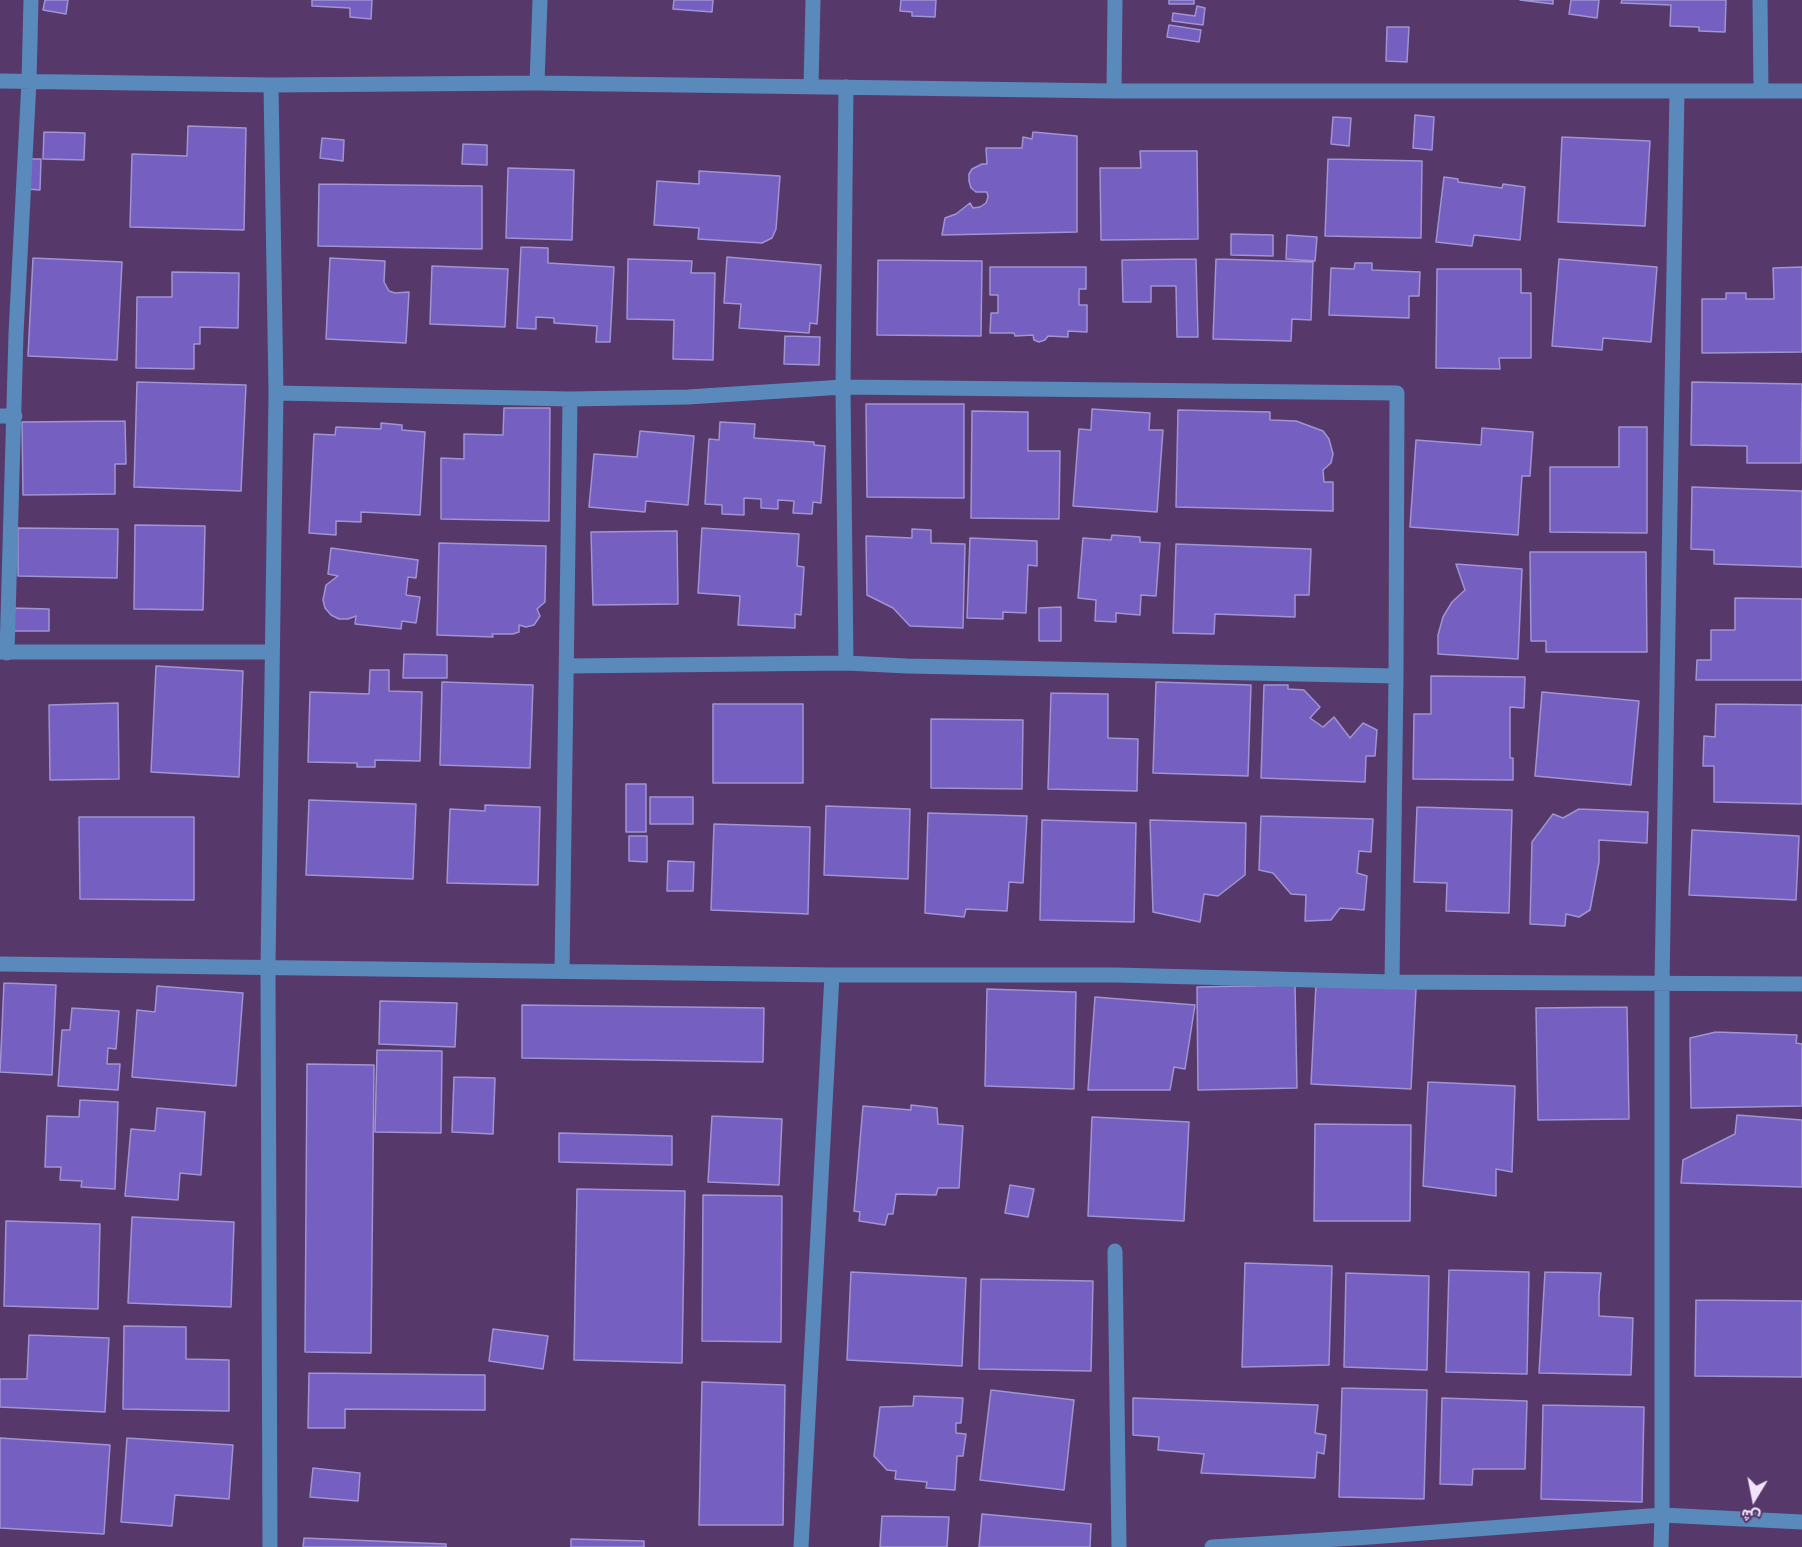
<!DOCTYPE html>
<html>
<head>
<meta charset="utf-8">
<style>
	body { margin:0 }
	#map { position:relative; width:1802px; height:1547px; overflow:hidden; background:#57386a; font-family:"Titillium Web",Vazirmatn,sans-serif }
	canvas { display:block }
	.north { position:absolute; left:1724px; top:1469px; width:60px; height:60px; -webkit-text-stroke:4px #57386a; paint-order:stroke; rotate:190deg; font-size:16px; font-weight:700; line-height:24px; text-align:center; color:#f1e3fb }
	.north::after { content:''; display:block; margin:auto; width:21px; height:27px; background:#f1e3fb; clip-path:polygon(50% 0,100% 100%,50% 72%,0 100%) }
</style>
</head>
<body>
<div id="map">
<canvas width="1802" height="1547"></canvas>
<div class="north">ش</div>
</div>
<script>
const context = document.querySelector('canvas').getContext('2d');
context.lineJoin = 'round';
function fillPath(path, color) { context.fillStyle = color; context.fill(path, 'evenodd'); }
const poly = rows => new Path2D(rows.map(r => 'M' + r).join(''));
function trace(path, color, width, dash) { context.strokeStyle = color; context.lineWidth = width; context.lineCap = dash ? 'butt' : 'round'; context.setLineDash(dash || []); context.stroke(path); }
const building = poly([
	[45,0,68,0,66,14,43,10,45,0],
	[312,0,372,0,371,19,350,17,350,8,312,6,312,0],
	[674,0,713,0,712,12,673,9,674,0],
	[901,0,936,0,935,17,912,16,912,12,900,11,901,0],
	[1169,0,1194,0,1194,4,1169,4,1169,0],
	[1520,0,1553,0,1553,4,1520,0],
	[1571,0,1599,0,1597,18,1569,14,1571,0],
	[1622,0,1726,0,1725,32,1699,31,1699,27,1670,26,1671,5,1621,3,1622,0],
	[1197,6,1205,8,1203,25,1172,21,1173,13,1195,16,1197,6],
	[1169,25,1201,30,1199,42,1167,37,1169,25],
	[1387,27,1409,27,1407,62,1386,61,1387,27],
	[1415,115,1434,117,1432,150,1413,148,1415,115],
	[1333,117,1351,118,1349,146,1331,144,1333,117],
	[188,126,246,128,244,230,130,227,132,154,187,156,188,126],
	[44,132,85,133,84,160,43,159,44,132],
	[1033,132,1077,136,1077,232,942,235,945,218,956,214,970,203,973,208,980,207,986,203,988,197,987,192,976,192,971,188,969,181,969,174,972,169,982,164,987,164,986,148,1022,148,1023,137,1032,139,1033,132],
	[1562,137,1650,141,1645,226,1558,222,1562,137],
	[322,138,344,140,343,161,320,158,322,138],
	[463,144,487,145,487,165,462,164,463,144],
	[1140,151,1197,151,1198,239,1101,240,1100,168,1141,168,1140,151],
	[28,159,41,159,40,190,27,189,28,159],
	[1328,159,1422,161,1421,238,1325,236,1328,159],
	[508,168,574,170,572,240,506,238,508,168],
	[699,171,780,176,776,229,772,238,762,243,698,239,699,228,654,225,657,181,699,184,699,171],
	[1444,177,1458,179,1458,182,1502,188,1503,184,1525,187,1520,240,1474,235,1472,246,1436,242,1444,177],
	[319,184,482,186,482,249,318,246,319,184],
	[1231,234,1273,235,1273,256,1231,255,1231,234],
	[1287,235,1317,237,1315,261,1286,259,1287,235],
	[521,247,548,248,548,263,614,267,610,342,596,342,597,326,554,323,554,318,536,317,536,329,517,328,521,247],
	[727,257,821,265,817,324,810,323,809,333,739,328,741,304,724,303,727,257],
	[33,258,122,262,117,360,28,356,33,258],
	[330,258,385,261,384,282,389,291,395,293,409,292,406,343,326,339,330,258],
	[628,259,692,261,691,273,715,273,713,360,673,359,674,320,627,319,628,259],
	[1196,259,1198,337,1177,337,1176,286,1151,286,1151,302,1123,302,1122,260,1196,259],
	[1216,259,1313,262,1311,320,1292,319,1291,341,1213,339,1216,259],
	[1559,259,1657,267,1651,342,1603,338,1602,350,1552,346,1559,259],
	[878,260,982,261,981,336,877,335,878,260],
	[1355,263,1372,263,1372,270,1420,272,1419,296,1409,296,1409,318,1329,315,1331,268,1354,269,1355,263],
	[432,266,508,269,505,327,430,324,432,266],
	[990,267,1086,267,1086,289,1079,289,1079,305,1087,305,1087,332,1068,331,1068,337,1048,336,1045,340,1039,342,1034,340,1033,335,1015,336,1014,333,990,333,991,313,998,313,998,295,990,295,990,267],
	[1802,267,1802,352,1702,353,1702,299,1726,299,1726,293,1746,293,1746,299,1774,299,1773,268,1802,267],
	[1437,269,1521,269,1521,293,1531,293,1531,358,1499,358,1500,369,1436,368,1437,269],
	[172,272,239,273,238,328,200,327,200,344,194,344,194,369,136,368,137,297,172,297,172,272],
	[785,336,820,337,819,365,784,364,785,336],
	[137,382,246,385,241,491,134,487,137,382],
	[1692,382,1802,384,1801,463,1747,463,1747,446,1691,445,1692,382],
	[866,404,964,404,964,498,867,497,866,404],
	[504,408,550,408,549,521,441,519,441,458,464,459,464,434,503,435,504,408],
	[1092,409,1150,413,1149,430,1163,430,1157,512,1073,506,1079,429,1091,430,1092,409],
	[1178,410,1270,412,1270,420,1296,421,1323,431,1329,439,1333,454,1331,463,1323,470,1324,482,1333,482,1333,511,1176,507,1178,410],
	[972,411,1028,412,1028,451,1060,451,1059,519,971,518,972,411],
	[125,421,126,464,115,464,115,494,23,495,22,422,125,421],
	[720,422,755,424,754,438,814,442,814,445,825,446,821,503,813,502,812,514,793,513,794,501,778,500,778,509,761,508,761,499,744,498,744,515,722,514,722,505,705,504,709,439,719,440,720,422],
	[381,423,402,425,402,430,425,432,420,515,361,512,361,522,336,521,336,535,309,533,314,434,335,435,336,427,381,429,381,423],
	[1619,427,1647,427,1647,533,1550,532,1550,467,1619,467,1619,427],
	[1482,428,1533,432,1530,476,1522,476,1518,535,1410,527,1416,440,1481,445,1482,428],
	[640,431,694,436,688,505,646,501,645,512,589,507,594,454,637,457,640,431],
	[1692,487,1802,491,1802,567,1714,564,1714,550,1691,549,1692,487],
	[135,525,205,526,203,610,134,609,135,525],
	[18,528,118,529,117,578,18,576,18,528],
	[702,528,799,534,797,566,804,567,801,615,795,614,795,628,738,625,740,596,698,593,702,528],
	[912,529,931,530,931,543,965,544,963,628,910,626,893,608,867,595,866,536,912,538,912,529],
	[677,531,678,604,593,605,591,532,677,531],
	[1112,535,1140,537,1140,542,1160,543,1156,596,1141,595,1140,615,1116,613,1116,622,1095,621,1096,600,1078,598,1083,538,1111,540,1112,535],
	[970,538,1037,541,1037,566,1028,565,1026,613,1003,612,1003,619,967,618,970,538],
	[439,543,546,546,545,602,537,609,540,616,534,625,526,627,519,625,519,632,513,634,492,634,493,637,437,635,439,543],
	[1176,544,1311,549,1309,595,1295,595,1295,617,1215,614,1214,634,1173,633,1176,544],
	[331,548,418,560,416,578,408,577,406,595,420,597,416,623,402,621,401,629,355,624,356,616,348,619,339,619,331,615,325,608,323,600,326,585,338,576,328,574,331,548],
	[1530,552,1646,552,1647,652,1546,652,1546,641,1531,641,1530,552],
	[1456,564,1522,569,1518,659,1438,654,1438,635,1443,617,1452,602,1465,590,1456,564],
	[1735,598,1802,599,1802,680,1696,680,1697,660,1711,660,1711,630,1735,630,1735,598],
	[1061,607,1061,641,1039,641,1039,608,1061,607],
	[13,608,49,609,49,631,13,631,13,608],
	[404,654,447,655,447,678,403,678,404,654],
	[156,666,243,671,239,777,151,772,156,666],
	[370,670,389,670,389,691,422,692,420,761,375,760,375,767,357,767,357,763,308,762,310,692,369,694,370,670],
	[1431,676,1525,677,1524,708,1510,707,1510,758,1513,758,1513,780,1413,779,1414,714,1431,714,1431,676],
	[442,682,533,685,530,768,440,765,442,682],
	[1156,682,1251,685,1248,776,1153,773,1156,682],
	[1264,685,1288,685,1288,689,1304,690,1320,707,1310,718,1323,727,1334,717,1350,738,1363,723,1377,730,1375,756,1366,756,1365,782,1261,778,1264,685],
	[1542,692,1639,701,1631,785,1535,776,1542,692],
	[1051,693,1108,694,1108,738,1138,739,1137,791,1048,789,1051,693],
	[118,703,119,779,50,780,49,705,118,703],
	[713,704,803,704,803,783,713,783,713,704],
	[1716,704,1802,705,1802,804,1714,802,1714,766,1703,766,1704,736,1715,737,1716,704],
	[931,719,1023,720,1022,789,931,788,931,719],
	[626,784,646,784,646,832,626,832,626,784],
	[650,797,693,797,693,824,650,824,650,797],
	[309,800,416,804,413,879,306,875,309,800],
	[485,805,540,807,538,885,447,883,450,809,485,811,485,805],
	[826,806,910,809,908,879,824,875,826,806],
	[1417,807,1512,810,1509,913,1446,911,1447,883,1414,882,1417,807],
	[1579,809,1648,812,1647,843,1599,840,1599,862,1590,910,1579,917,1566,914,1565,926,1530,924,1532,842,1553,814,1563,818,1579,809],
	[928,813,1027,816,1023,883,1009,882,1007,911,966,909,964,917,925,913,928,813],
	[1261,816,1373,819,1371,852,1359,851,1357,873,1367,876,1364,910,1340,908,1331,920,1305,921,1306,895,1291,894,1273,873,1259,870,1261,816],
	[79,817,194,817,194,900,80,899,79,817],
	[1042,820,1136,823,1134,922,1040,920,1042,820],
	[1150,820,1246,823,1245,875,1218,896,1204,894,1200,922,1153,912,1150,820],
	[714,824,810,827,808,914,711,910,714,824],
	[1692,830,1799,836,1796,900,1689,895,1692,830],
	[629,836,647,836,647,862,629,861,629,836],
	[668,861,694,862,693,891,667,891,668,861],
	[4,983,56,985,52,1075,0,1072,4,983],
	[1316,984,1416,989,1411,1089,1311,1084,1316,984],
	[1295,985,1297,1088,1198,1090,1197,987,1295,985],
	[157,986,243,993,236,1086,132,1077,137,1010,155,1012,157,986],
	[987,989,1076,992,1074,1089,985,1086,987,989],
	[1095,997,1195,1005,1185,1069,1174,1067,1170,1090,1088,1090,1095,997],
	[380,1001,457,1003,455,1047,379,1044,380,1001],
	[522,1005,764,1008,763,1062,522,1058,522,1005],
	[1627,1007,1629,1119,1538,1120,1536,1008,1627,1007],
	[72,1008,119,1011,116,1049,108,1048,107,1064,120,1064,118,1090,58,1086,62,1030,70,1030,72,1008],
	[1716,1032,1797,1035,1796,1043,1802,1044,1802,1106,1691,1108,1690,1038,1716,1032],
	[377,1050,442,1051,441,1133,375,1132,377,1050],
	[307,1064,374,1065,371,1353,305,1352,307,1064],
	[454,1077,495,1078,493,1134,452,1132,454,1077],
	[1428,1082,1515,1086,1512,1172,1496,1169,1496,1196,1423,1186,1428,1082],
	[80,1100,118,1102,115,1189,81,1187,82,1181,60,1180,61,1167,45,1167,47,1116,79,1117,80,1100],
	[911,1105,937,1108,938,1124,963,1126,959,1188,938,1188,936,1195,896,1194,893,1214,888,1214,885,1225,859,1221,860,1212,854,1211,863,1106,911,1110,911,1105],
	[157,1108,205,1112,201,1175,180,1173,178,1200,125,1196,131,1129,155,1131,157,1108],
	[1737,1115,1802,1120,1802,1187,1681,1183,1683,1160,1735,1134,1737,1115],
	[712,1116,782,1119,779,1185,708,1182,712,1116],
	[1092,1117,1189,1122,1184,1221,1088,1216,1092,1117],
	[1315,1124,1411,1125,1410,1221,1314,1221,1315,1124],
	[559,1133,672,1136,672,1165,559,1162,559,1133],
	[1010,1185,1034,1189,1028,1217,1005,1213,1010,1185],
	[577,1189,685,1191,682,1363,574,1360,577,1189],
	[703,1195,782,1196,781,1342,702,1341,703,1195],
	[132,1217,234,1222,231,1307,128,1303,132,1217],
	[6,1221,100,1224,98,1309,4,1306,6,1221],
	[1245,1263,1332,1266,1329,1365,1242,1367,1245,1263],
	[1449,1270,1529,1272,1527,1374,1446,1372,1449,1270],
	[851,1272,966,1278,962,1366,847,1360,851,1272],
	[1545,1272,1601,1273,1599,1296,1599,1316,1633,1318,1631,1375,1539,1373,1545,1272],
	[1346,1273,1429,1276,1427,1370,1344,1367,1346,1273],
	[981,1279,1093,1281,1091,1371,979,1369,981,1279],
	[1696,1300,1802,1301,1802,1377,1695,1376,1696,1300],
	[124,1326,186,1327,186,1359,229,1360,229,1411,123,1409,124,1326],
	[493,1329,548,1336,543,1369,489,1361,493,1329],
	[29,1335,109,1338,105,1412,0,1407,0,1379,27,1379,29,1335],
	[309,1373,485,1375,485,1410,345,1409,345,1428,308,1428,309,1373],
	[702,1382,785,1385,783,1525,699,1525,702,1382],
	[1342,1388,1427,1390,1424,1499,1339,1497,1342,1388],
	[991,1390,1074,1400,1064,1490,980,1480,991,1390],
	[914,1396,963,1398,961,1423,956,1423,956,1433,966,1434,963,1456,957,1456,955,1490,926,1488,927,1482,895,1479,896,1471,887,1470,874,1456,880,1407,913,1406,914,1396],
	[1133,1398,1318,1405,1315,1433,1326,1435,1324,1454,1317,1452,1315,1478,1201,1473,1204,1454,1158,1450,1159,1437,1133,1435,1133,1398],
	[1442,1398,1527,1401,1525,1469,1473,1469,1472,1485,1440,1484,1442,1398],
	[1543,1405,1644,1407,1642,1502,1541,1499,1543,1405],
	[0,1438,110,1445,104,1534,0,1528,0,1438],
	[127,1438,233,1445,229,1499,175,1495,172,1526,121,1522,127,1438],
	[313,1468,360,1473,358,1501,310,1497,313,1468],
	[982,1514,1091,1524,1090,1547,979,1547,982,1514],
	[882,1516,949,1517,947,1547,880,1547,882,1516],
	[304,1538,446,1544,446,1547,303,1547,304,1538],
	[571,1539,644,1541,644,1547,571,1547,571,1539]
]);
const minor = poly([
	[1760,0,1761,91],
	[0,81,271,85,537,83,1114,91,1802,91],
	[537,83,540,0],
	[811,87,813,0],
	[1114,91,1115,0],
	[276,393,570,399,688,397,843,387,1397,393,1396,676,1392,982],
	[0,416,15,416],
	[0,652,272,652],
	[7,653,16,334,29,81,31,0],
	[846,663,843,387,846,87],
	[566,666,846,663,907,666,1396,676],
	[0,964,832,975,1116,975,1392,982,1802,984],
	[562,971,570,399],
	[1115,1251,1119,1547],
	[270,1547,268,967,276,393,271,85],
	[801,1547,832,975],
	[1212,1547,1370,1537,1662,1515,1802,1522],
	[1661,1547,1662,1515,1662,984,1677,91]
]);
fillPath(building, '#755fc0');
trace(building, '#9f95d2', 1.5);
trace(minor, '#5a89bc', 15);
</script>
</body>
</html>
